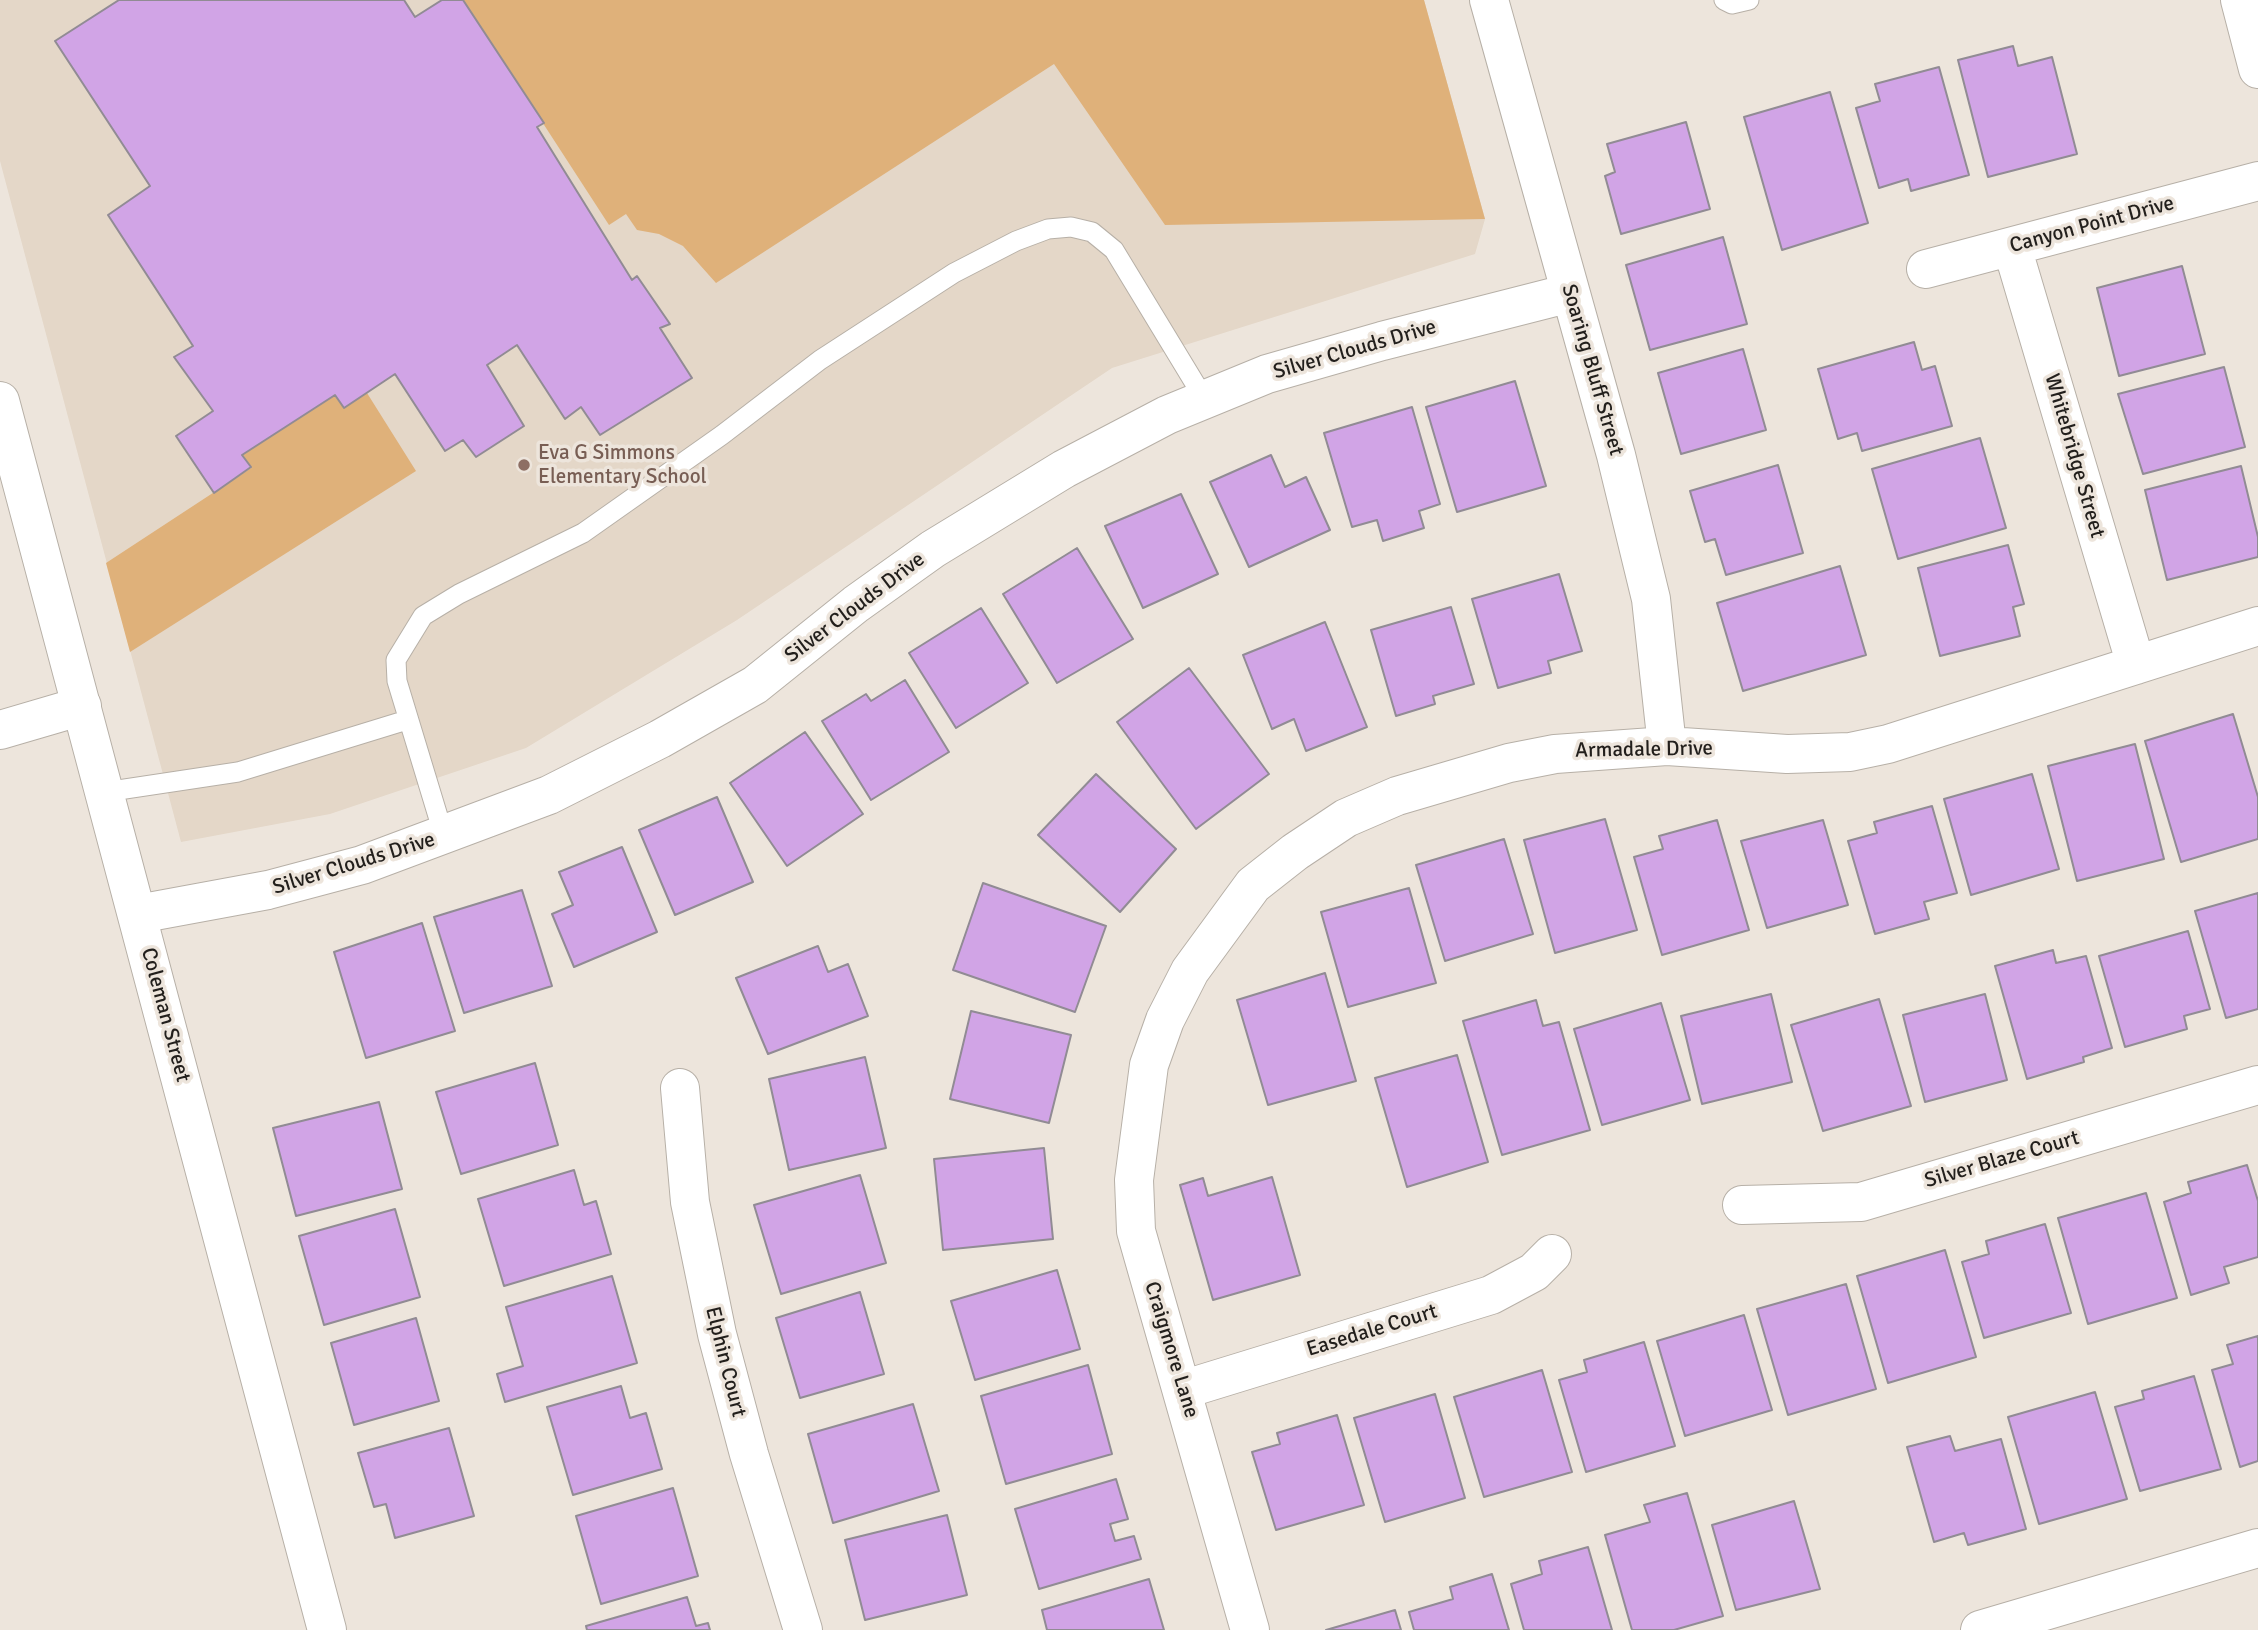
<!DOCTYPE html>
<html>
<head>
<meta charset="utf-8">
<style>
	body { margin:0 }
	canvas { display:block; background:#ede5dc }
</style>
</head>
<body>
<canvas width="2258" height="1630"></canvas>
<script>
const context = document.querySelector('canvas').getContext('2d');
context.lineJoin = 'round';
function fillPath(path, color) { context.fillStyle = color; context.fill(path, 'evenodd'); }
const poly = rows => new Path2D(rows.map(r => 'M' + r).join(''));
function trace(path, color, width, dash) { context.strokeStyle = color; context.lineWidth = width; context.lineCap = dash ? 'butt' : 'round'; context.setLineDash(dash || []); context.stroke(path); }
function write(font, color, halo, rows, align = 'center') {
  context.font = font + ' Signika,sans-serif'; context.lineWidth = 7; context.setLineDash([]); context.textBaseline = 'middle'; context.strokeStyle = halo; context.fillStyle = color; for (const [text, x, y, turn = 0] of rows) {
    context.save(); context.translate(x, y); context.rotate((+turn || 0) * Math.PI / 180); context.textAlign = isNaN(turn) ? turn : align; if (halo) context.strokeText(text, 0, 0); context.fillText(text, 0, 0); context.restore();
  }
}
const built = poly([
	[0,0,1424,0,1485,219,1475,254,1112,368,737,620,526,748,330,814,181,842,0,161]
]);
const green = poly([
	[463,0,1424,0,1485,219,1165,225,1054,64,716,283,683,246,659,234,637,230,626,214,609,225],
	[367,393,416,471,130,652,106,563,251,468,242,455,335,395,344,407]
]);
const building = poly([
	[119,0,404,0,415,17,442,0,463,0,544,123,537,127,632,280,637,276,670,324,660,328,692,378,600,435,581,407,565,419,517,345,487,365,524,426,476,457,463,440,445,451,395,374,344,408,335,395,242,455,251,467,214,493,176,436,213,411,174,357,193,346,108,215,150,186,55,41,119,0],
	[2013,46,2018,66,2052,57,2077,154,1988,177,1958,60,2013,46],
	[1939,67,1969,175,1911,191,1908,179,1879,188,1856,108,1880,101,1875,84,1939,67],
	[1830,92,1868,223,1782,250,1744,117,1830,92],
	[1686,122,1710,209,1621,234,1605,176,1615,172,1607,144,1686,122],
	[1723,237,1747,324,1650,350,1626,265,1723,237],
	[2182,266,2205,354,2119,376,2097,288,2182,266],
	[1914,342,1922,370,1935,366,1952,426,1862,451,1857,433,1838,439,1818,369,1914,342],
	[1743,349,1766,430,1681,454,1658,373,1743,349],
	[2224,367,2245,447,2143,474,2118,394,2224,367],
	[1515,381,1546,486,1457,512,1426,407,1515,381],
	[1412,407,1440,504,1419,511,1424,528,1383,541,1377,520,1352,527,1324,433,1412,407],
	[1980,438,2006,528,1898,559,1872,469,1980,438],
	[1271,455,1285,487,1306,477,1330,530,1249,567,1210,482,1271,455],
	[1778,465,1803,553,1726,575,1715,539,1705,542,1690,491,1778,465],
	[2241,466,2258,537,2258,557,2167,580,2145,490,2241,466],
	[1181,494,1218,574,1143,608,1105,526,1181,494],
	[2008,545,2024,604,2013,607,2020,636,1940,656,1918,568,2008,545],
	[1077,548,1133,639,1057,683,1003,594,1077,548],
	[1840,566,1866,655,1743,691,1717,603,1840,566],
	[1559,574,1582,651,1548,661,1551,673,1498,688,1472,599,1559,574],
	[1451,607,1474,684,1433,696,1435,704,1396,716,1371,630,1451,607],
	[981,608,1028,683,956,728,909,653,981,608],
	[1325,622,1367,727,1306,751,1294,719,1272,729,1243,655,1325,622],
	[1189,668,1269,774,1196,829,1117,722,1189,668],
	[905,680,949,752,871,800,822,721,866,694,871,701,905,680],
	[2233,714,2258,797,2258,839,2181,862,2145,741,2233,714],
	[805,732,863,814,787,866,730,783,805,732],
	[2135,744,2164,859,2077,881,2048,766,2135,744],
	[1096,774,1176,849,1120,912,1038,835,1096,774],
	[2032,774,2059,869,1971,895,1944,799,2032,774],
	[717,797,753,882,675,915,639,830,717,797],
	[1932,806,1957,893,1924,902,1929,919,1875,934,1848,841,1877,833,1874,822,1932,806],
	[1605,819,1637,930,1555,953,1524,840,1605,819],
	[1717,820,1749,930,1662,955,1634,857,1663,849,1659,836,1717,820],
	[1823,820,1848,905,1767,928,1741,841,1823,820],
	[1504,839,1533,934,1445,961,1416,865,1504,839],
	[622,847,657,932,574,967,552,914,573,905,559,872,622,847],
	[983,883,1106,926,1075,1012,953,970,983,883],
	[1409,888,1436,983,1348,1007,1321,912,1409,888],
	[522,890,552,986,464,1013,434,917,522,890],
	[2258,893,2258,1009,2226,1018,2195,911,2258,893],
	[422,923,455,1031,366,1058,334,952,422,923],
	[2188,931,2210,1009,2184,1016,2187,1029,2125,1047,2099,956,2188,931],
	[818,946,828,972,848,964,868,1016,768,1054,736,978,818,946],
	[2053,950,2056,963,2086,956,2112,1048,2083,1057,2084,1062,2027,1079,1995,966,2053,950],
	[1325,973,1356,1081,1268,1105,1237,1000,1325,973],
	[1771,994,1792,1082,1702,1104,1681,1016,1771,994],
	[1985,994,2007,1080,1925,1102,1903,1015,1985,994],
	[1879,999,1911,1106,1823,1131,1791,1025,1879,999],
	[1536,1000,1543,1026,1559,1022,1590,1130,1502,1155,1463,1021,1536,1000],
	[1661,1003,1690,1100,1602,1125,1574,1029,1661,1003],
	[971,1011,1071,1035,1049,1123,950,1099,971,1011],
	[1457,1055,1488,1162,1407,1187,1375,1078,1457,1055],
	[865,1057,886,1148,789,1170,769,1079,865,1057],
	[535,1063,558,1145,461,1174,436,1092,535,1063],
	[379,1102,402,1189,296,1216,273,1128,379,1102],
	[1044,1148,1053,1239,943,1250,934,1159,1044,1148],
	[2247,1165,2258,1201,2258,1257,2224,1267,2229,1283,2191,1295,2164,1202,2191,1193,2188,1182,2247,1165],
	[574,1170,584,1205,596,1201,611,1254,504,1286,478,1199,574,1170],
	[860,1175,886,1263,781,1294,754,1205,860,1175],
	[1272,1177,1300,1275,1213,1300,1180,1185,1203,1178,1208,1196,1272,1177],
	[2146,1193,2177,1298,2088,1324,2058,1218,2146,1193],
	[395,1209,420,1297,324,1325,299,1236,395,1209],
	[2045,1224,2071,1313,1984,1338,1962,1262,1989,1254,1986,1241,2045,1224],
	[1945,1250,1976,1357,1888,1383,1857,1276,1945,1250],
	[1057,1270,1080,1349,975,1380,951,1301,1057,1270],
	[612,1276,637,1363,505,1402,497,1374,523,1366,506,1307,612,1276],
	[1846,1284,1876,1389,1788,1415,1757,1309,1846,1284],
	[860,1292,884,1374,800,1398,776,1318,860,1292],
	[1744,1315,1772,1410,1685,1436,1657,1341,1744,1315],
	[416,1318,439,1401,354,1425,331,1343,416,1318],
	[2258,1336,2258,1461,2240,1467,2212,1370,2233,1364,2227,1345,2258,1336],
	[1644,1342,1675,1446,1586,1472,1559,1380,1587,1372,1584,1360,1644,1342],
	[1088,1365,1112,1454,1006,1484,981,1396,1088,1365],
	[1542,1370,1572,1472,1484,1497,1454,1397,1542,1370],
	[2194,1376,2221,1469,2140,1491,2115,1407,2144,1399,2142,1391,2194,1376],
	[621,1386,630,1418,646,1413,662,1469,573,1495,547,1407,621,1386],
	[2095,1392,2127,1499,2039,1524,2008,1417,2095,1392],
	[1435,1394,1465,1498,1385,1522,1354,1418,1435,1394],
	[913,1404,939,1491,833,1523,808,1434,913,1404],
	[1337,1415,1364,1505,1276,1530,1252,1452,1280,1444,1277,1433,1337,1415],
	[449,1428,474,1516,395,1538,386,1504,374,1507,358,1453,449,1428],
	[1950,1436,1955,1451,2001,1439,2026,1529,1968,1545,1964,1533,1934,1542,1907,1447,1950,1436],
	[1116,1479,1128,1519,1110,1524,1115,1541,1134,1536,1141,1559,1039,1589,1015,1509,1116,1479],
	[673,1488,698,1576,601,1604,576,1516,673,1488],
	[1687,1493,1723,1616,1674,1630,1632,1630,1605,1535,1650,1522,1644,1505,1687,1493],
	[1794,1501,1820,1589,1736,1610,1712,1525,1794,1501],
	[947,1515,967,1595,865,1620,845,1540,947,1515],
	[1588,1547,1612,1630,1524,1630,1511,1584,1542,1574,1539,1561,1588,1547],
	[1492,1574,1509,1630,1414,1630,1409,1612,1453,1599,1450,1587,1492,1574],
	[1149,1579,1164,1630,1047,1630,1042,1610,1149,1579],
	[687,1597,696,1626,708,1623,710,1630,587,1630,586,1626,687,1597],
	[1395,1610,1401,1630,1326,1630,1395,1610]
]);
const lane = poly([
	[1724,0,1732,4,1749,0],
	[105,792,238,772,407,720],
	[444,836,397,681,396,660,423,616,459,594,583,533,722,435,820,360,954,273,1016,241,1048,229,1071,227,1092,232,1114,250,1205,400]
]);
const street = poly([
	[1489,0,1616,455,1651,599,1667,746],
	[2012,247,2136,665],
	[1926,269,2258,181],
	[0,730,82,706],
	[138,914,268,890,362,865,549,795,660,739,755,685,856,604,933,549,1064,469,1167,415,1267,374,1382,341,1570,293],
	[680,1088,690,1202,717,1334,749,1454,803,1630],
	[1742,1205,1861,1202,2258,1085],
	[1182,1390,1491,1295,1534,1272,1552,1254],
	[1250,1630,1136,1231,1134,1180,1149,1065,1165,1020,1190,971,1253,885,1295,852,1346,818,1397,796,1509,763,1555,754,1667,746,1787,754,1850,752,1888,744,2258,626]
]);
const secondary = poly([
	[2240,0,2258,69],
	[0,401,327,1630],
	[1980,1630,2258,1548]
]);
const markers = [
	[524,465,7,"#8d6e63"]
];
const streetNames = [
	["Canyon Point Drive",2092,225,-15],
	["Silver Clouds Drive",1355,350,-16],
	["Soaring Bluff Street",1592,370,74],
	["Whitebridge Street",2074,456,74],
	["Silver Clouds Drive",855,608,-37],
	["Armadale Drive",1644,750,-1],
	["Silver Clouds Drive",354,864,-17],
	["Coleman Street",165,1015,75],
	["Silver Blaze Court",2002,1160,-16],
	["Easedale Court",1372,1331,-17],
	["Craigmore Lane",1171,1350,73],
	["Elphin Court",725,1362,76]
];
const educationNames = [
	["Eva G Simmons",538,453],
	["Elementary School",538,477]
];
fillPath(built, '#e4d7c8');
fillPath(green, '#dfb17a');
fillPath(building, '#d1a4e6');
trace(building, '#918b94', 2);
trace(lane, '#b7b0a7', 21);
trace(street, '#b7b0a7', 40);
trace(secondary, '#b7b0a7', 40);
trace(lane, '#fff', 19);
trace(street, '#fff', 38);
trace(secondary, '#fff', 38);
for (const [x, y, r, color] of markers) { const dot = new Path2D(); dot.arc(x, y, r, 0, 2 * Math.PI); context.fillStyle = color; context.fill(dot); trace(dot, '#ede5dc', 2.5); }
write('21px', '#221f1c', '#ede5dc', streetNames);
write('21px', '#785e54', '#ede5dc', educationNames, 'left');
</script>
</body>
</html>
